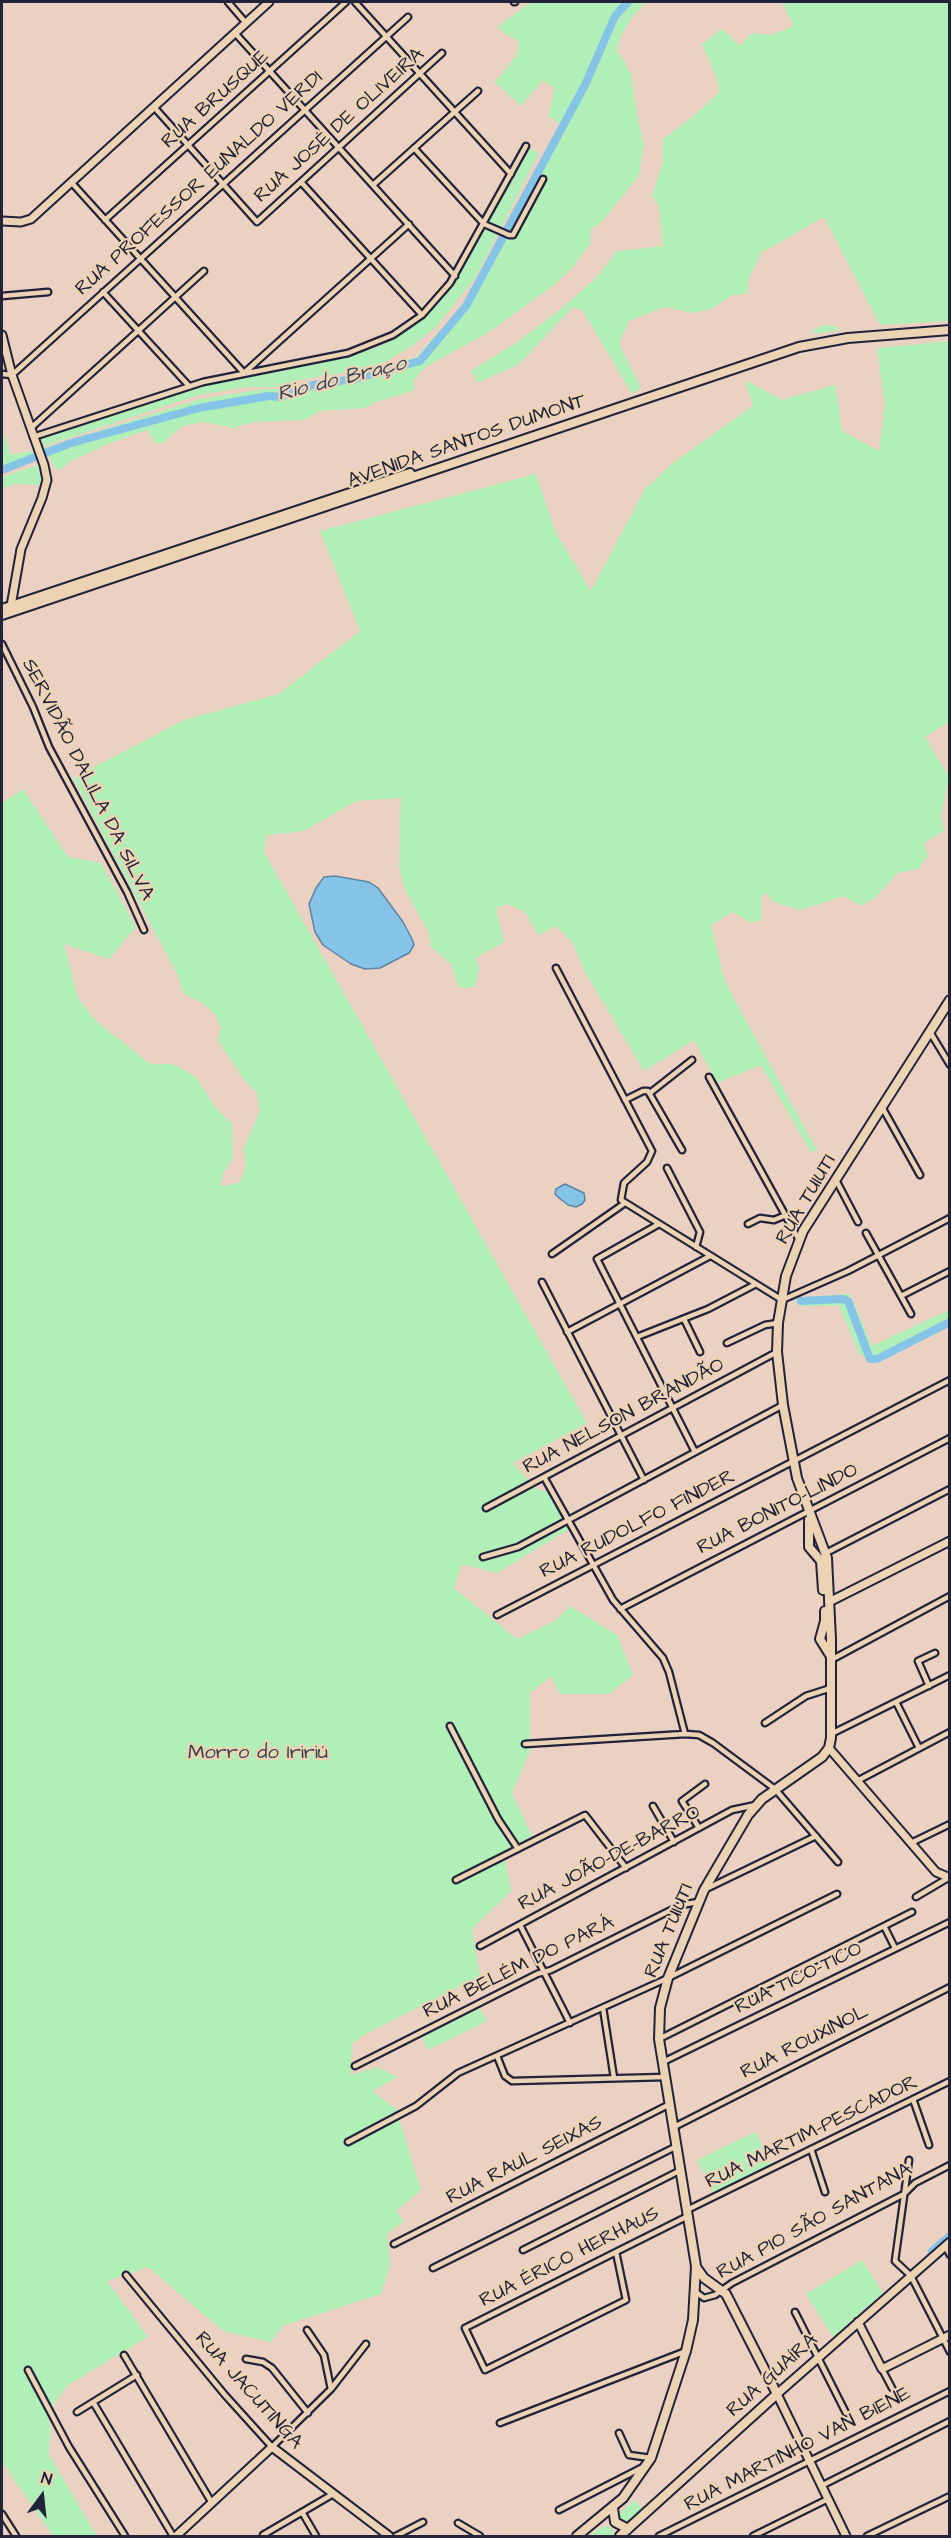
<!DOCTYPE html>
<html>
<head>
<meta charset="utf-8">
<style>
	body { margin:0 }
	#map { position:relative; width:951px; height:2538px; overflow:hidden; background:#ebd1c2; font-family:"Architects Daughter",sans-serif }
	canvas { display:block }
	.frame { position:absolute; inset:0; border:3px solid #22223b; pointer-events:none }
	.north { position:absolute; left:12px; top:2466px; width:60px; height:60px; -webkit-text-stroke:4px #ecd3b4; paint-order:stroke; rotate:15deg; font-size:16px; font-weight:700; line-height:24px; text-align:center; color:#22223b }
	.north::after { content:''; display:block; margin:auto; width:21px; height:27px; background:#22223b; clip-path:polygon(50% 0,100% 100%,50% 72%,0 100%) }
</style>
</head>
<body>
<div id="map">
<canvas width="951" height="2538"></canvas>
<div class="frame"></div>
<div class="north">N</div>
</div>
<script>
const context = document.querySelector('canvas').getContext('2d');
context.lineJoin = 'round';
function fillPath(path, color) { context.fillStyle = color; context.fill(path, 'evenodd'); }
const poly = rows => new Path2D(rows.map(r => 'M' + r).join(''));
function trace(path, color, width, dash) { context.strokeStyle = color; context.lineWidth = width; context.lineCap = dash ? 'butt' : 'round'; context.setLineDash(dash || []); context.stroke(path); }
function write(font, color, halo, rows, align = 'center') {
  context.font = font + ' "Architects Daughter",sans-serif'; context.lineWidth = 4.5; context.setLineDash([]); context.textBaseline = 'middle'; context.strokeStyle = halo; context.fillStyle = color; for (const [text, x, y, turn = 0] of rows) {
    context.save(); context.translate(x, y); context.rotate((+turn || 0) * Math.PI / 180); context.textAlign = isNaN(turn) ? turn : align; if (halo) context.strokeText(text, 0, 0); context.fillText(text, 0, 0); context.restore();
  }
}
const green = poly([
	[532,2,646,2,632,17,620,38,617,50,631,74,637,115,644,145,639,175,601,223,591,229,590,244,573,267,554,285,489,332,424,368,414,380,413,391,376,402,366,408,320,411,304,420,253,422,234,428,203,422,182,426,160,445,154,441,147,430,110,443,69,462,61,469,56,469,44,448,200,399,264,389,285,389,346,377,417,357,463,304,561,125,548,116,555,89,543,80,521,106,495,82,517,55,519,41,503,33,498,26],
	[782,2,949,2,949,321,880,325,824,217,761,253,748,280,748,293,731,296,711,309,693,313,665,307,629,321,619,344,641,388,632,394,583,311,573,307,519,364,478,383,471,371,519,341,563,307,596,278,617,251,663,246,659,206,652,196,663,161,663,139,694,116,719,92,716,75,702,44,722,29,740,46,752,33,771,35,794,26],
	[530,148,539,153,475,278,436,327,415,344,383,363,343,373,299,380,278,387,246,387,199,395,44,446,41,437,207,383,352,355,382,345,421,320,449,291],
	[824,325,835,326,841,330,811,334,816,328],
	[949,341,949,722,925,737,949,777,941,816,944,831,924,843,928,856,918,869,897,873,876,897,861,906,844,896,800,910,773,902,766,892,761,898,761,920,751,923,733,912,711,925,725,982,817,1150,811,1153,761,1065,717,1083,694,1040,644,1071,585,972,573,943,556,926,538,935,525,912,508,904,496,908,504,942,476,958,479,969,475,987,459,988,451,964,430,946,429,933,405,890,399,867,401,798,356,801,304,831,266,835,264,852,587,1423,513,1463,536,1489,550,1492,568,1530,497,1573,462,1564,454,1588,517,1639,555,1621,570,1606,617,1635,633,1675,609,1694,560,1694,551,1676,530,1693,530,1751,512,1793,532,1836,503,1852,511,1891,472,1929,480,1976,364,2035,352,2044,351,2075,377,2067,398,2077,372,2091,396,2109,421,2190,396,2211,404,2221,387,2234,390,2266,381,2294,282,2326,271,2342,223,2331,148,2267,107,2281,148,2337,68,2385,47,2413,51,2428,49,2455,97,2536,53,2536,2,2462,2,803,23,789,68,857,101,863,136,927,109,959,64,944,78,998,96,1021,150,1064,173,1064,196,1077,215,1107,232,1124,233,1158,224,1172,220,1185,226,1186,240,1182,246,1167,244,1148,260,1111,257,1093,243,1078,218,1041,221,1027,215,1014,201,1002,184,994,177,974,73,778,184,720,279,694,360,631,320,531,536,474,555,531,591,591,645,489,673,463,753,406,745,380,782,400,835,385,842,431,879,451,885,406,877,348],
	[2,428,11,455,32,451,33,457,2,468],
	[38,465,43,475,42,485,15,484,2,489,2,477],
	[848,1294,851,1296,872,1346,949,1310,949,1324,872,1363,859,1353,839,1306,802,1306,794,1301,796,1298],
	[480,2008,487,2021,428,2050,422,2037],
	[755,2132,772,2166,714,2194,697,2160],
	[862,2260,883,2293,833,2337,806,2294],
	[633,2500,644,2509,624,2525,618,2521,617,2517],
	[603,2526,612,2528,614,2536,588,2536]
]);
const water = poly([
	[335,876,369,882,378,888,403,922,412,939,414,945,409,953,380,968,365,969,351,964,323,945,315,932,309,904,316,888,324,877,335,876],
	[565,1184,584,1193,585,1200,582,1204,576,1207,568,1205,559,1198,555,1194,556,1189,565,1184]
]);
const river = poly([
	[2,470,71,443,199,408,269,396,279,397,313,385,358,378,420,361,466,306,585,85,615,16,628,2],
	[801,1301,843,1299,848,1301,870,1359,877,1359,950,1322],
	[932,2251,950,2236]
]);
const street = poly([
	[228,2,246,23],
	[355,2,511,174],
	[514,2,515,2],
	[235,33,455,276],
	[154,107,257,222,442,53],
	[414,148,484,224,509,235,513,235,543,179],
	[71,182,244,373,409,224],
	[301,182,422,315],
	[373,185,478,91],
	[105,220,346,2],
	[103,292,189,386],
	[2,296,48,292],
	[2,374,12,375,408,17],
	[31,428,204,271],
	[33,437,203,382,348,353,393,335,422,315,450,283,526,146],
	[2,644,33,707,49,747,127,892,144,930],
	[556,968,652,1151,647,1162,624,1183,621,1200,782,1300,848,1271,950,1218],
	[930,1032,950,1065],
	[709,1077,799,1240],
	[650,1093,692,1060],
	[625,1100,643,1091,648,1091,682,1150],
	[882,1107,920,1175],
	[667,1168,700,1232,696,1247],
	[836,1180,858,1222],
	[659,1224,597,1259,695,1452],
	[748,1224,760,1218,774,1220,786,1215],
	[866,1233,911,1314],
	[552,1254,625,1203],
	[542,1282,644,1480],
	[901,1296,950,1271],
	[684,1319,700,1352],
	[567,1332,710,1256],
	[637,1337,708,1309,756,1284],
	[727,1343,765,1325,778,1323],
	[544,1477,613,1600,663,1658,669,1672,685,1734],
	[486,1508,777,1352],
	[826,1553,950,1489],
	[483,1557,518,1547,783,1405],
	[620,1609,950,1438],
	[497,1615,950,1380],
	[831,1660,950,1596],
	[929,1686,918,1661,935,1653],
	[896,1702,919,1748],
	[765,1723,806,1696,831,1688],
	[450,1726,498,1819,518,1849],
	[831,1734,950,1675],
	[525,1744,685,1734,699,1735,713,1743,775,1789,838,1862],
	[857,1781,950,1732],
	[653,1806,674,1842],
	[699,1828,682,1801,705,1784],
	[911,1843,950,1824],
	[456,1880,585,1815,626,1868],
	[706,1889,816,1836],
	[916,1897,948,1878],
	[520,1925,570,2023],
	[884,1926,895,1948],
	[480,1946,732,1810,756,1805],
	[603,2008,614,2078],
	[659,2039,912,1912],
	[497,2056,505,2076,512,2081,665,2077],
	[663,2062,950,1922],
	[355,2066,537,1974,551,1970,681,1905,698,1902],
	[913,2099,929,2145],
	[674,2127,950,1987],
	[348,2142,416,2106,458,2073,668,1978,837,1894],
	[811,2149,825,2192],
	[909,2160,895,2261,911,2276,950,2352],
	[687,2210,950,2081],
	[394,2244,670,2104],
	[945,2246,950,2255],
	[523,2250,681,2170],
	[616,2252,626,2300,485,2370,465,2328,616,2252,688,2216],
	[433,2268,677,2146],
	[126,2275,225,2395,272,2447,331,2389,366,2344],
	[696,2292,704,2298,715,2295,732,2283,904,2194,915,2183,950,2165],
	[795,2312,846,2413],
	[307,2330,324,2355,331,2389],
	[124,2355,212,2503],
	[246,2359,263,2362,272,2368,308,2413],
	[882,2369,892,2388],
	[28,2370,69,2447,125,2536],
	[93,2402,173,2536],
	[77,2412,137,2375],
	[500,2423,686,2351],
	[619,2433,629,2455,651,2458],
	[821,2486,950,2421],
	[559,2510,643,2467],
	[302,2512,316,2536],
	[2,2514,16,2536],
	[458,2523,480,2536],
	[264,2536,263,2535,333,2494],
	[396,2536,423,2522],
	[659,2536,950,2391],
	[753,2536,828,2499],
	[867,2536,950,2496]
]);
const secondary = poly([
	[2,221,21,222,31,219,269,2],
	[2,335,12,375,44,465,47,480,42,498,21,549,11,606],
	[829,1602,950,1541],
	[829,1748,936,1872,950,1878],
	[858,2322,882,2369,950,2335],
	[176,2536,272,2447,389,2536],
	[846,2536,777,2394,950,2242]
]);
const primary = poly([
	[2,609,410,473],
	[2,615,799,347,848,338,950,330],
	[809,1520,809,1547,821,1561,823,1590],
	[825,1611,825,1621,820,1639,830,1655],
	[613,2508,615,2522,628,2529],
	[577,2536,623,2498,651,2458,686,2351,693,2320,696,2266,659,2039,660,2008,668,1978,704,1890,748,1815,762,1799,822,1757,829,1748,831,1738,831,1639,827,1558,797,1478,783,1405,777,1352,778,1323,786,1276,803,1231,950,1000],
	[620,2536,777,2394,726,2294,704,2278,696,2267]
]);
const streetNames = [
	["RUA BRUSQUE",216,100,-42],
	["RUA JOSÉ DE OLIVEIRA",340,126,-42],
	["RUA PROFESSOR EUNALDO VERDI",200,184,-42],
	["AVENIDA SANTOS DUMONT",467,442,-19],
	["SERVIDÃO DALILA DA SILVA",87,780,63],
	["RUA TUIUTI",807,1200,-60],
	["RUA NELSON BRANDÃO",624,1417,-28],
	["RUA BONITO-LINDO",778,1510,-27],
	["RUA RUDOLFO FINDER",638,1525,-27],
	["RUA JOÃO-DE-BARRO",610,1859,-28],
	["RUA TUIUTI",670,1931,-68],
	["RUA BELÉM DO PARÁ",519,1968,-26],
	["RUA TICO-TICO",799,1979,-26],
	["RUA ROUXINOL",805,2043,-27],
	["RUA MARTIM-PESCADOR",812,2133,-26],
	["RUA RAUL SEIXAS",525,2161,-27],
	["RUA PIO SÃO SANTANA",815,2222,-29],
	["RUA ÉRICO HERHAUS",570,2258,-27],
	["RUA GUAÍRA",773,2376,-42],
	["RUA JACUTINGA",248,2391,48],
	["RUA MARTINHO VAN BIENE",798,2450,-27]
];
const parkNames = [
	["Morro do Iririú",258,1754]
];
const waterNames = [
	["Rio do Braço",342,380,-14]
];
fillPath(green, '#b0efb7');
fillPath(water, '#85c4e6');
trace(water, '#5d83a2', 1.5);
trace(river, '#85c4e6', 8);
trace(street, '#22223b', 9);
trace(secondary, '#22223b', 11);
trace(primary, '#22223b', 12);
trace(street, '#ecd3b4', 4.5);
trace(secondary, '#ecd3b4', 7);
trace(primary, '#ecd3b4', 8);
write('20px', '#22223b', '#ecd3b4', streetNames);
write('20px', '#37414e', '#ecd3b4', parkNames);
write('italic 21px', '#36425d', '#ecd3b4', waterNames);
</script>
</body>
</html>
